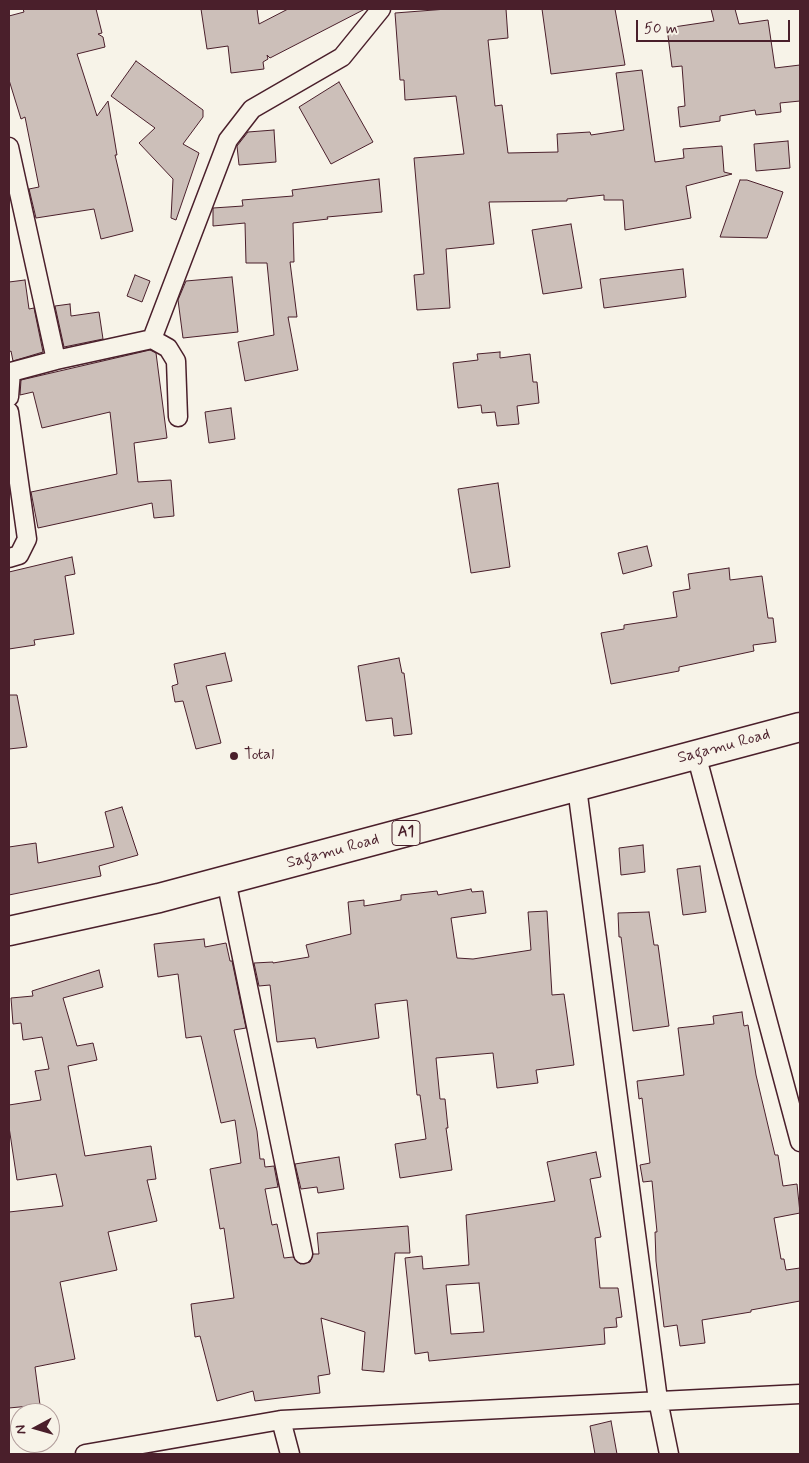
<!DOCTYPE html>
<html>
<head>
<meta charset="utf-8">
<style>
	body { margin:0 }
	#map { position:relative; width:809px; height:1463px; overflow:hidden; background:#f7f3e8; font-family:Mynerve,sans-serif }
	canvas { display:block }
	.frame { position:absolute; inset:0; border:10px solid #4a1f2b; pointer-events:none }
	.north { position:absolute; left:10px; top:1403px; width:50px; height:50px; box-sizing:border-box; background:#f7f3e8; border:1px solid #b29e9c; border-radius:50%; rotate:264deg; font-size:14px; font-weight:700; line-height:20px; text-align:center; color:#4a1f2b }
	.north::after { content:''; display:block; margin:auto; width:18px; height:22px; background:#4a1f2b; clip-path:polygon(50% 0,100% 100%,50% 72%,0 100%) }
	.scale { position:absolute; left:636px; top:20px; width:154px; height:22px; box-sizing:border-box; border:2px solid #4a1f2b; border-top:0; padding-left:6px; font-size:15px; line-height:18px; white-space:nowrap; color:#4a1f2b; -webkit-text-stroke:4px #f7f3e8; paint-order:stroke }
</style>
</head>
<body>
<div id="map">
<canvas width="809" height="1463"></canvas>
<div class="frame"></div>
<div class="north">N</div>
<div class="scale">50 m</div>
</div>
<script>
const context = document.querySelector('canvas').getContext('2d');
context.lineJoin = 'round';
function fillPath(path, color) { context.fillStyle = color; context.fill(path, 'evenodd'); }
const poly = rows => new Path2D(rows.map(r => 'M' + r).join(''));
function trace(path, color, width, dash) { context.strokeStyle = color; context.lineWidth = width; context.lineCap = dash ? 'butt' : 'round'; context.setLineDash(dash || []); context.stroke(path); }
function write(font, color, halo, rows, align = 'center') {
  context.font = font + ' Mynerve,sans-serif'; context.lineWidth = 4.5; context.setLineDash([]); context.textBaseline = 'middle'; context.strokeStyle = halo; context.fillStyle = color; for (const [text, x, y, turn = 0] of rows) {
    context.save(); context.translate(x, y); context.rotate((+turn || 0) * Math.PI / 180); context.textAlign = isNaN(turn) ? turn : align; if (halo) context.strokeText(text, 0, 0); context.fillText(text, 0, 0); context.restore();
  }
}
const building = poly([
	[23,9,96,9,102,33,98,34,103,37,105,47,77,54,97,116,108,101,117,155,115,155,133,231,101,239,94,209,36,218,29,189,39,187,25,117,21,119,9,80,9,16,24,12,23,9],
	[201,9,257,9,259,24,288,9,365,9,270,58,267,55,268,59,263,62,264,69,231,73,228,46,207,49,201,9],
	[447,9,506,9,508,38,488,40,495,106,502,105,508,153,558,152,557,134,590,132,591,135,624,130,616,73,642,70,655,162,684,158,683,149,722,146,724,172,732,174,686,186,691,218,625,230,623,200,604,200,604,195,567,199,567,201,489,202,494,244,446,249,450,308,417,310,414,275,424,274,414,158,464,154,456,96,405,100,404,80,400,80,395,13,447,9],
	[542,9,615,9,625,65,551,74,542,9],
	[711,9,735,9,739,24,768,20,775,68,800,65,800,101,780,103,781,112,756,115,755,110,720,116,720,121,680,127,678,107,685,106,682,66,672,67,667,28,714,21,711,9],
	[136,61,203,110,203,117,183,144,199,153,176,220,171,218,173,179,139,143,155,128,111,96,136,61],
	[339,82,373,142,331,164,299,107,339,82],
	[274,130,276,162,239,165,237,146,248,132,274,130],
	[788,141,790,168,756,171,754,144,788,141],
	[379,179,382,212,327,217,328,219,293,223,294,262,290,262,297,317,288,317,298,370,245,381,238,342,274,335,267,263,246,263,245,223,213,226,213,208,243,206,242,200,293,196,292,190,379,179],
	[740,180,747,180,783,192,767,238,720,237,740,180],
	[571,224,582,288,543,294,532,230,571,224],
	[683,269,686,297,604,308,600,279,683,269],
	[135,275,150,281,142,302,127,296,135,275],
	[232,277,238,332,183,338,178,300,186,281,232,277],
	[25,280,29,309,34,308,43,352,13,361,11,351,9,352,9,282,25,280],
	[70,304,71,316,99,312,103,339,64,347,55,306,70,304],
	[150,350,156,353,167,438,134,443,138,482,171,480,174,516,154,518,152,503,38,528,31,492,117,474,110,412,42,428,33,392,20,395,21,380,150,350],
	[500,352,500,358,530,354,533,382,537,382,539,403,517,406,519,424,497,426,495,412,482,413,481,405,458,408,453,363,478,360,477,354,500,352],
	[231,408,235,439,209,443,205,412,231,408],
	[498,483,510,567,471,573,458,489,498,483],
	[647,546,652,566,623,574,618,553,647,546],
	[72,557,75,574,65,576,74,634,34,640,35,645,9,649,9,572,72,557],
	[729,568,730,580,762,576,768,618,773,618,776,642,753,645,754,651,679,667,679,671,611,684,601,633,624,629,624,625,677,617,673,592,690,589,688,574,729,568],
	[225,653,232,681,206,686,221,743,196,749,183,701,175,702,172,686,178,684,174,664,225,653],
	[399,658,402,673,404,673,412,734,394,736,392,718,366,721,358,666,399,658],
	[9,695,17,695,27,747,9,749,9,695],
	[122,807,138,855,99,866,101,876,9,895,9,847,36,843,38,863,114,847,105,812,122,807],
	[643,845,645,872,621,875,619,848,643,845],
	[700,866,706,912,683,915,677,869,700,866],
	[471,889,472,892,483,891,486,913,451,918,457,958,473,959,531,950,528,912,547,911,552,995,564,994,574,1065,536,1070,538,1083,497,1088,493,1053,436,1058,440,1099,445,1099,448,1128,446,1128,452,1170,400,1178,395,1144,426,1139,420,1095,417,1095,407,1000,375,1004,379,1038,317,1048,315,1038,277,1042,270,985,259,986,254,963,273,962,273,963,309,957,306,945,351,934,348,902,364,900,364,906,401,900,401,895,437,891,438,895,471,889],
	[649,912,654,945,658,945,669,1026,633,1031,621,937,619,937,618,913,649,912],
	[204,939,205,947,226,943,230,961,232,961,246,1028,234,1030,257,1131,260,1159,264,1159,265,1167,274,1166,278,1187,265,1189,272,1225,277,1224,284,1258,293,1257,300,1264,310,1262,313,1254,319,1254,317,1233,408,1226,410,1253,395,1253,384,1372,362,1370,365,1332,321,1318,330,1374,318,1376,320,1393,255,1401,253,1391,217,1401,200,1336,195,1337,191,1304,234,1298,224,1228,220,1229,210,1169,241,1163,235,1120,221,1123,201,1036,186,1038,178,974,158,977,154,944,204,939],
	[99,970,103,987,63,998,77,1046,93,1043,97,1060,68,1066,85,1156,151,1146,156,1179,147,1180,157,1221,108,1232,117,1270,60,1282,75,1359,35,1367,40,1405,9,1408,9,1212,63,1206,56,1174,17,1180,9,1127,9,1105,41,1100,35,1071,49,1069,42,1037,23,1040,21,1023,13,1024,11,998,33,996,32,991,99,970],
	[742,1012,744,1026,748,1025,756,1075,775,1155,778,1155,783,1186,797,1184,800,1213,774,1218,781,1259,784,1259,786,1270,800,1268,800,1301,751,1310,751,1312,702,1320,705,1343,680,1346,677,1325,664,1327,656,1261,655,1232,657,1232,652,1181,643,1182,640,1165,650,1163,642,1098,639,1099,637,1081,684,1075,678,1028,714,1024,713,1016,742,1012],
	[596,1152,601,1177,590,1179,601,1237,595,1238,600,1288,618,1288,622,1317,616,1318,617,1327,604,1328,605,1344,429,1361,428,1352,415,1354,405,1258,422,1256,423,1269,469,1265,466,1215,555,1201,547,1162,596,1152],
	[479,1283,484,1332,451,1334,446,1285,479,1283],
	[339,1157,344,1189,318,1193,317,1187,301,1189,295,1164,339,1157],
	[611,1421,617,1454,595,1454,590,1426,611,1421]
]);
const street = poly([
	[9,147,56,360],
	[152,339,228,140,252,109,342,57,381,9],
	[9,397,11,372,56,360,152,339,168,348,176,361,178,417],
	[9,412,27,539,19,555,9,558],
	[696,754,800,1142],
	[577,788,658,1400,669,1454],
	[226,880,303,1254],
	[281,1420,290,1454],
	[85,1454,281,1420,800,1394]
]);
const highway = poly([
	[9,931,159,898,800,727]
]);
const markers = [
	[234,756,5,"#4a1f2b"]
];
const shields = [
	[406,833,28]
];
const shieldNames = [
	["A1",406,833]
];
const streetNames = [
	["Sagamu Road",724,747,-15],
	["Sagamu Road",333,852,-15]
];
const poiNames = [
	["Total",244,756]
];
fillPath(building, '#ccbfb9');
trace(building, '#4a1f2b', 1);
trace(street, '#4a1f2b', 21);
trace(highway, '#4a1f2b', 31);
trace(street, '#f7f3e8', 18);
trace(highway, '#f7f3e8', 28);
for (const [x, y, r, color] of markers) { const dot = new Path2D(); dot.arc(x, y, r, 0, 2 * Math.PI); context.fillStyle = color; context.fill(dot); trace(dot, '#f7f3e8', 2); }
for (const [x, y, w] of shields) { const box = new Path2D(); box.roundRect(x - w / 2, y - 12.5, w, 25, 4); context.fillStyle = '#f7f3e8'; context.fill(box); trace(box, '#4a1f2b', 1); }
write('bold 15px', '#4a1f2b', null, shieldNames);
write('16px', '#4a1f2b', '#f7f3e8', streetNames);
write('16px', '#4a1f2b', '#f7f3e8', poiNames, 'left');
</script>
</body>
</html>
